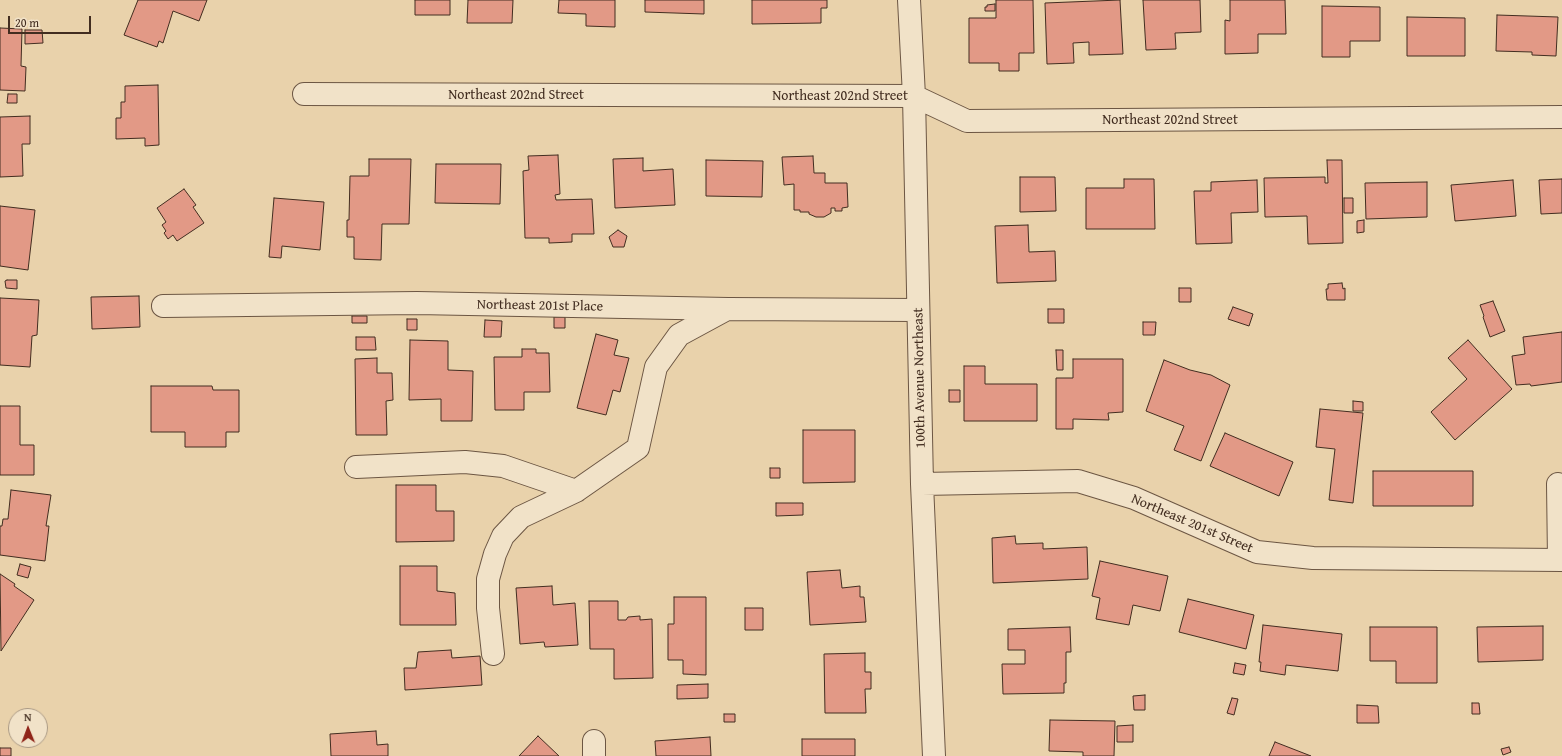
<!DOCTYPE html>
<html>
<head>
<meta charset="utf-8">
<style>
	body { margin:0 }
	#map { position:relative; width:1562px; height:756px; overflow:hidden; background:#e9d2ab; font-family:"Gentium Book Plus",serif }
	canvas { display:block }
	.north { position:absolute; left:8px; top:708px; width:40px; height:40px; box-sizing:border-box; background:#f1e2c8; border:1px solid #ab9a85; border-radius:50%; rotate:359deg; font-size:11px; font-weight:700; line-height:16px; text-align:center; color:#422d20 }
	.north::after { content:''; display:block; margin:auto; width:14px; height:18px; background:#8f2418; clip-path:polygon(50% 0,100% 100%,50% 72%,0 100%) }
	.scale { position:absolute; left:8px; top:16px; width:83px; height:18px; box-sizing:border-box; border:2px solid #422d20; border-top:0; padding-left:5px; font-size:12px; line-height:14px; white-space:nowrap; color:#422d20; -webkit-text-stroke:3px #f1e2c8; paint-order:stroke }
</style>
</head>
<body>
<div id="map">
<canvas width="1562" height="756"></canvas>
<div class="north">N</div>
<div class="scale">20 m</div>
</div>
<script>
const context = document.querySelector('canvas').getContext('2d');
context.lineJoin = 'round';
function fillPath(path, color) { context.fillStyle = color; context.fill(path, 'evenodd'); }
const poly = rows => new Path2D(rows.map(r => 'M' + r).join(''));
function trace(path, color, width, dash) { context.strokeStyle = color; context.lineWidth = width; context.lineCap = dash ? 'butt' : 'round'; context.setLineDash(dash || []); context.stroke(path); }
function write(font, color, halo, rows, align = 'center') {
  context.font = font + ' "Gentium Book Plus",serif'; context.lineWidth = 3.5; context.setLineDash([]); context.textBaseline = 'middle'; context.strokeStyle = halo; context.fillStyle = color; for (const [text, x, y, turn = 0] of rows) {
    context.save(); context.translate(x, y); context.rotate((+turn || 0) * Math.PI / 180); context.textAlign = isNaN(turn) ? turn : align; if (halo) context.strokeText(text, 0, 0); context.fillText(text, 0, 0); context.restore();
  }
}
const building = poly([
	[138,0,207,0,199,21,173,11,163,43,159,41,157,47,124,35,138,0],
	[415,0,450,0,450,15,415,15,415,0],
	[468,0,513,0,512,23,467,23,468,0],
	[559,0,615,0,615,27,586,26,586,14,558,13,559,0],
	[645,0,704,0,704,14,645,12,645,0],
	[752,0,827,0,827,8,821,8,821,23,752,24,752,0],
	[996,0,1033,0,1034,53,1019,53,1019,71,999,71,999,63,969,63,969,18,996,18,996,0],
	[1120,0,1123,54,1089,55,1089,42,1073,43,1074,63,1047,64,1045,3,1120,0],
	[1143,0,1200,0,1201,32,1175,33,1176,49,1146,50,1143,0],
	[1230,0,1285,0,1286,34,1258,34,1258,53,1225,54,1225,20,1230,21,1230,0],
	[995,4,995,11,985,11,985,7,987,7,987,5,995,4],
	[1322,6,1380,7,1380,41,1350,41,1350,57,1322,57,1322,6],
	[1497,15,1558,17,1556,56,1532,55,1532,52,1496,51,1497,15],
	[1407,17,1465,18,1465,56,1407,56,1407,17],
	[0,28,22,29,21,66,26,67,25,91,0,90,0,28],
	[25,30,42,30,43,43,25,44,25,30],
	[158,85,159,145,145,146,145,138,116,139,116,118,121,118,121,102,125,102,125,86,158,85],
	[8,94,17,94,17,103,7,103,8,94],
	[30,116,30,144,22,144,23,176,0,177,0,117,30,116],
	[558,155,560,194,555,195,556,200,592,199,594,234,572,234,572,242,549,243,549,238,525,238,523,171,529,170,528,156,558,155],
	[813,156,814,173,825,173,825,183,847,183,848,207,842,208,842,211,835,211,835,208,831,208,831,213,824,217,816,217,809,214,809,212,800,212,800,210,794,210,794,184,784,185,782,157,813,156],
	[643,158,643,171,673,169,675,205,615,208,613,159,643,158],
	[369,159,411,159,409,224,382,224,381,260,354,259,354,237,347,237,347,220,349,220,350,176,369,176,369,159],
	[706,160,763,161,762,197,706,196,706,160],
	[1327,160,1342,160,1343,243,1308,244,1307,216,1265,217,1264,178,1325,177,1325,183,1328,183,1327,160],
	[436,164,501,164,500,204,435,203,436,164],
	[1020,177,1055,177,1056,211,1020,212,1020,177],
	[1124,179,1154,179,1155,229,1086,229,1086,188,1124,188,1124,179],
	[1562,179,1562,213,1541,214,1539,180,1562,179],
	[1257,180,1258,212,1231,213,1232,243,1196,244,1194,191,1211,191,1211,182,1257,180],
	[1513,180,1516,216,1455,221,1451,185,1513,180],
	[1427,182,1427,217,1366,219,1365,183,1427,182],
	[184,189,196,205,193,207,204,223,177,241,173,235,168,239,164,233,166,231,162,225,166,222,157,208,184,189],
	[274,198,324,202,320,250,282,246,281,258,269,257,274,198],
	[1344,198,1353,198,1353,213,1344,213,1344,198],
	[0,206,35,210,28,270,0,266,0,206],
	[1364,220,1364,232,1357,233,1357,221,1364,220],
	[1028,225,1029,252,1055,251,1056,281,997,283,995,226,1028,225],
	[618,230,627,236,624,247,613,247,609,237,618,230],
	[7,280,17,280,17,289,6,288,5,281,7,280],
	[1342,283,1343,289,1345,288,1345,300,1327,300,1326,289,1328,289,1328,284,1342,283],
	[1179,288,1191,288,1191,302,1179,302,1179,288],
	[139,296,140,327,92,329,91,297,139,296],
	[0,298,39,300,37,335,32,336,30,367,0,365,0,298],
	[1493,301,1505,331,1490,337,1483,317,1484,316,1480,305,1493,301],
	[1233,307,1253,314,1249,326,1228,319,1233,307],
	[1048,309,1064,309,1064,323,1048,323,1048,309],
	[352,316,367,316,367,323,352,323,352,316],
	[554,317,565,317,565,328,554,328,554,317],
	[407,319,417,319,417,330,407,330,407,319],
	[485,320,502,321,501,337,484,337,485,320],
	[1143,322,1156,322,1155,335,1143,335,1143,322],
	[1562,332,1562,382,1531,386,1530,384,1516,385,1512,356,1525,354,1523,337,1562,332],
	[596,334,618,340,614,355,629,358,620,392,613,390,606,415,577,408,596,334],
	[356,337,375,337,376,350,356,350,356,337],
	[410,340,448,341,448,370,473,371,472,421,441,421,441,399,409,400,410,340],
	[1468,340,1512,389,1455,440,1431,412,1467,379,1448,358,1468,340],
	[522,349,536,349,536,353,549,353,550,392,524,392,524,410,495,410,494,357,522,357,522,349],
	[1056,350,1063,350,1063,370,1057,370,1056,350],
	[377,358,377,373,392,373,393,400,386,401,387,435,356,435,355,359,377,358],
	[1073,359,1123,359,1123,412,1108,413,1109,420,1073,419,1073,429,1056,429,1056,378,1073,378,1073,359],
	[1164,360,1190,370,1211,375,1230,385,1201,461,1174,450,1184,426,1146,411,1164,360],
	[964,366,985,366,985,384,1037,384,1037,421,964,421,964,366],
	[151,386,212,386,213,390,239,390,239,432,226,432,226,447,185,447,185,432,151,432,151,386],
	[949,390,960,390,960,402,949,402,949,390],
	[1353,401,1363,402,1363,411,1353,411,1353,401],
	[0,406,20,406,20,445,34,445,34,475,0,475,0,406],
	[1320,409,1363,413,1353,503,1329,500,1335,449,1316,447,1320,409],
	[803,430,855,430,855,482,803,483,803,430],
	[1225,433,1293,462,1279,496,1210,466,1225,433],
	[770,468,780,468,780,478,770,478,770,468],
	[1373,471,1473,471,1473,506,1373,506,1373,471],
	[396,485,436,485,436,511,454,511,454,541,396,542,396,485],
	[11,490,51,495,46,526,49,526,45,561,0,555,0,526,2,526,3,519,8,519,11,490],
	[776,503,803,503,803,515,776,516,776,503],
	[1015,536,1016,544,1043,543,1043,549,1087,547,1088,579,993,583,992,538,1015,536],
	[1100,561,1168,576,1160,611,1133,605,1129,625,1096,619,1100,598,1092,596,1100,561],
	[20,564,31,567,28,578,17,575,20,564],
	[400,566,437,566,437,591,455,593,456,625,400,625,400,566],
	[840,570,842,588,860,586,860,597,864,597,866,622,810,625,807,572,840,570],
	[0,574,15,584,14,586,34,600,1,651,0,574],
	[552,586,553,605,575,603,578,645,545,647,544,642,520,644,516,588,552,586],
	[674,597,706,597,706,675,683,674,683,660,668,660,668,624,674,624,674,597],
	[1188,599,1254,615,1246,649,1179,632,1188,599],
	[589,601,618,601,618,620,626,620,628,617,640,616,640,620,652,619,653,678,614,679,614,649,590,649,589,601],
	[745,608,763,608,763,630,745,630,745,608],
	[1263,625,1342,634,1338,671,1286,665,1285,675,1260,671,1261,662,1259,662,1263,625],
	[1543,626,1543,660,1478,662,1477,627,1543,626],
	[1070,627,1071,652,1066,652,1066,683,1064,683,1064,693,1003,694,1002,664,1025,664,1025,650,1008,650,1008,629,1070,627],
	[1370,627,1437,627,1437,683,1396,683,1396,661,1370,661,1370,627],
	[451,650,452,658,480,656,482,685,405,690,404,668,416,668,418,652,451,650],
	[865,653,865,672,871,672,871,689,865,689,866,713,825,713,824,654,865,653],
	[1235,663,1246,665,1244,675,1233,673,1235,663],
	[708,684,708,698,677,699,677,685,708,684],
	[1145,695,1145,710,1134,710,1133,696,1145,695],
	[1232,698,1238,699,1234,715,1227,713,1232,698],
	[1472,703,1479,703,1480,714,1472,714,1472,703],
	[1357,705,1378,706,1379,723,1357,723,1357,705],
	[724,714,735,714,735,722,724,722,724,714],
	[1050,720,1115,721,1114,756,1083,756,1083,752,1049,751,1050,720],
	[1133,725,1133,742,1117,742,1117,726,1133,725],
	[376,731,377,745,388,744,388,756,331,756,330,734,376,731],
	[538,736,559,756,519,756,538,736],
	[710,737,711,756,656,756,655,741,710,737],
	[802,739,855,739,855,756,802,756,802,739],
	[1275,742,1311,756,1269,756,1275,742],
	[1509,747,1511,752,1503,755,1501,749,1509,747],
	[0,748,11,748,11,756,0,756,0,748]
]);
const minor = poly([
	[909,0,914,96,922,484,934,756],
	[304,94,914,96,967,121,1562,117],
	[163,306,417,303,728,309,918,310],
	[356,467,465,462,503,466,576,491],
	[922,484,1078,481,1134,498,1257,552,1313,558,1562,560],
	[1558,484,1559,560],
	[493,654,488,608,488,579,495,554,503,536,521,517,576,491,638,448,656,367,679,335,727,309],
	[594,741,594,756]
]);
const streetNames = [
	["Northeast 202nd Street",516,95],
	["Northeast 202nd Street",840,96],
	["Northeast 202nd Street",1170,120],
	["Northeast 201st Place",540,306,1],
	["100th Avenue Northeast",920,378,-91],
	["Northeast 201st Street",1192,524,23]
];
fillPath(building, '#e29986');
trace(building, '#422d20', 1);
trace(minor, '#6c5643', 24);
trace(minor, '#f1e2c8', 22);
write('14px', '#422d20', '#f1e2c8', streetNames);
</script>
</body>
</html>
